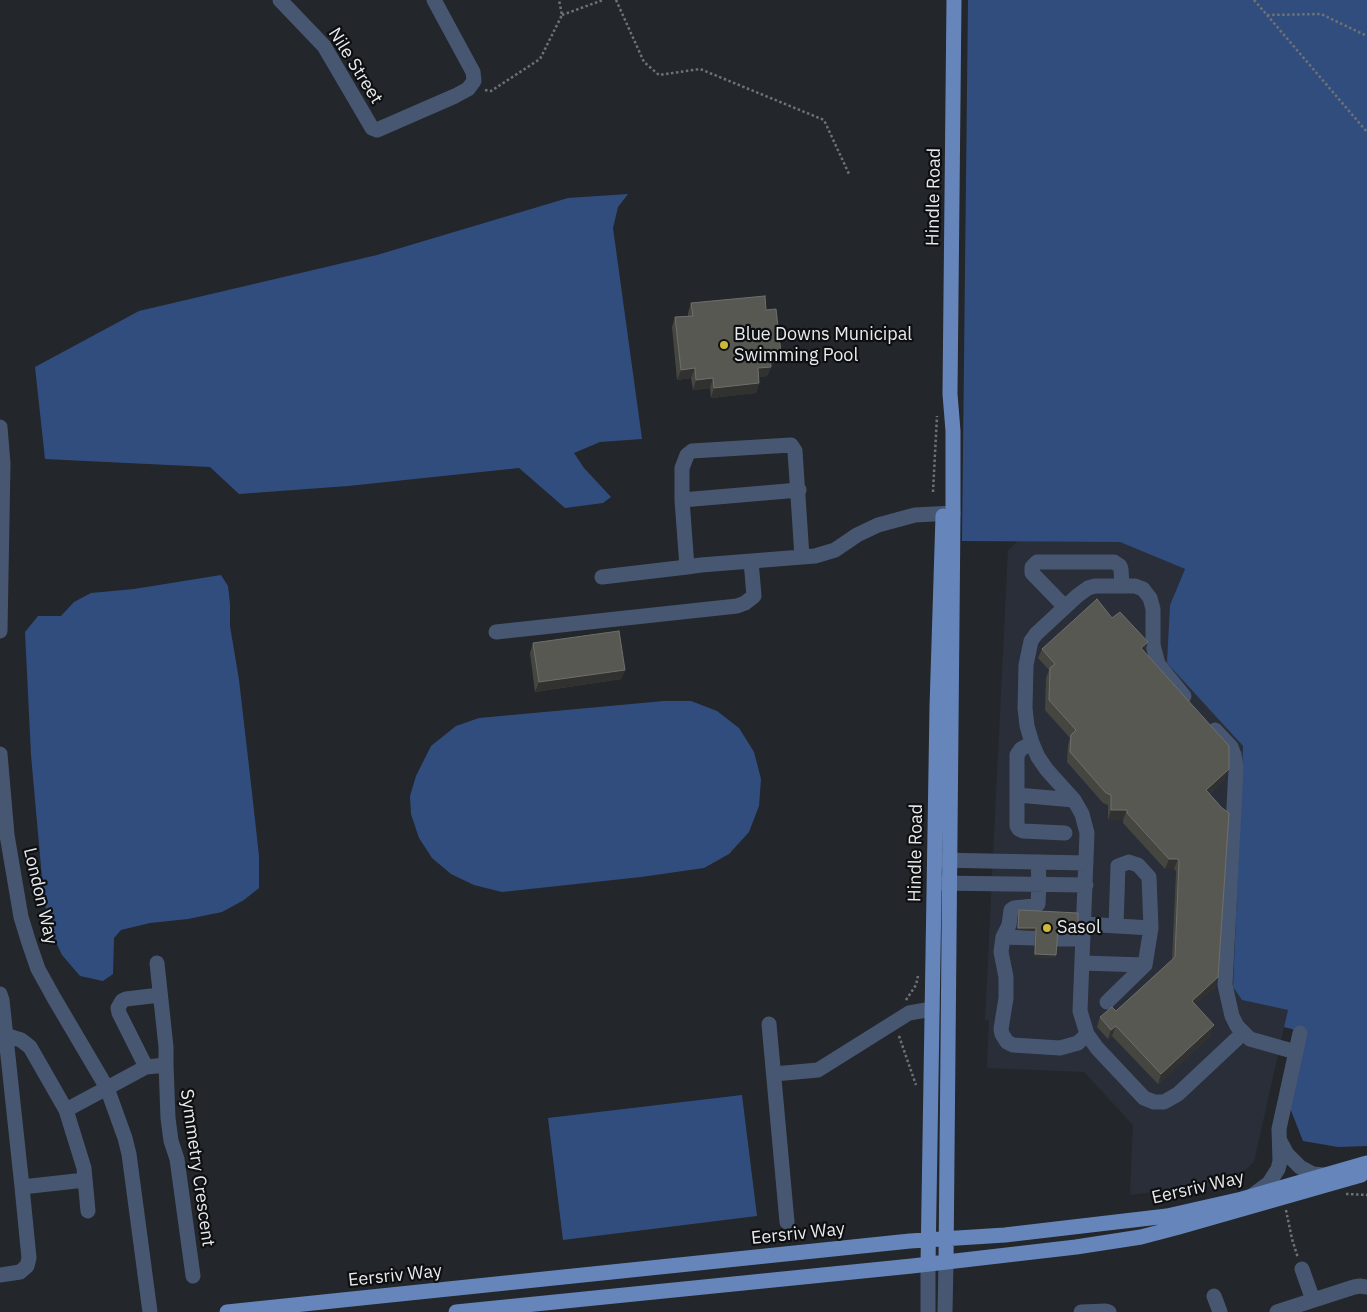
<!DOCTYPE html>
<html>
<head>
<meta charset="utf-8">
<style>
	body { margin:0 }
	canvas { display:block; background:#23262a }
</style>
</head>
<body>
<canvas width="1367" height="1312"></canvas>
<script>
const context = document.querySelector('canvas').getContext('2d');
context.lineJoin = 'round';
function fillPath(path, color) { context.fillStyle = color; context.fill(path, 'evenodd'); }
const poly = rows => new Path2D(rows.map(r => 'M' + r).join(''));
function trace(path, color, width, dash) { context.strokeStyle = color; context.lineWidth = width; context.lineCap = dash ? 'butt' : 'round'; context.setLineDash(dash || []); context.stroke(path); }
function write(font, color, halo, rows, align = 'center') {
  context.font = font + ' "IBM Plex Sans",sans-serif'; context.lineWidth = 4.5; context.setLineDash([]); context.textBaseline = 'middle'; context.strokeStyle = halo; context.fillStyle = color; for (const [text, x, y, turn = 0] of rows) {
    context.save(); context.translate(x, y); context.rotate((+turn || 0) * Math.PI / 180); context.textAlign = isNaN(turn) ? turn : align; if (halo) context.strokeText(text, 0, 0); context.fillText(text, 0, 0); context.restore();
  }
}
const built = poly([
	[1018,541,1120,542,1185,569,1170,605,1168,663,1243,746,1233,987,1242,1000,1288,1010,1254,1162,1230,1183,1130,1195,1133,1125,1084,1072,987,1068,989,1021,985,1020,1008,550]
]);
const green = poly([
	[968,0,1367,0,1367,1146,1338,1147,1303,1141,1290,1108,1307,1033,1284,1027,1288,1010,1242,1000,1233,987,1243,746,1167,663,1170,605,1185,569,1120,542,962,541],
	[628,194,618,207,613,228,642,439,600,442,574,453,584,468,611,497,603,503,565,508,519,468,348,486,239,494,210,467,45,459,35,367,139,311,377,255,568,198],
	[221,575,228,586,230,604,230,626,239,680,251,784,259,856,259,888,244,900,222,912,188,919,150,923,121,930,114,938,113,974,103,981,80,976,62,955,48,925,43,889,31,755,25,632,38,616,61,616,74,602,91,593,134,589],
	[664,701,691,701,717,711,739,728,754,752,761,779,759,806,749,832,729,854,704,868,641,877,502,892,474,885,451,874,432,858,419,838,411,814,410,796,416,776,431,746,456,726,479,718],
	[742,1095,757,1216,563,1240,548,1118]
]);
const path = poly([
	[616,0,644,62,659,75,700,69,824,120,849,174],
	[1254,0,1267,15,1321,14,1367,36],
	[562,15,603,0],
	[1267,15,1367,132],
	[485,90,491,91,540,59,562,15,559,0],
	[933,492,937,416],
	[906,1000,916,985,918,976],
	[899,1036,916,1085],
	[1346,1194,1367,1195],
	[1286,1210,1292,1239,1298,1258]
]);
const minor = poly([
	[280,0,324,46,372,128,377,130,455,96,468,89,474,81,473,72,434,0],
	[0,427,3,463,0,631],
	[682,500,799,490],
	[802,557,795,451,791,445,692,451,687,455,682,468,682,500,687,567,701,565,802,557,815,556,835,550,857,535,878,525,915,515,953,513],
	[602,577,687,567],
	[1065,607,1032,573,1032,567,1037,562,1114,562,1120,566,1121,569,1122,586],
	[496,632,737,606,745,603,754,596,751,561],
	[1184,696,1158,664,1153,645,1153,609,1150,598,1143,589,1135,586,1095,586,1088,588,1077,596,1036,634,1031,641,1026,665,1025,708,1027,726,1032,743,1038,757,1047,770,1074,800,1082,814,1087,833,1080,1011,1087,1034,1097,1048,1144,1098,1154,1102,1164,1102,1178,1094,1243,1033],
	[1215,730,1231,747,1234,755,1236,768,1225,985,1232,1016,1237,1026,1250,1039,1296,1052],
	[1032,743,1021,749,1017,755,1017,826,1019,829,1023,831,1065,833],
	[0,754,7,835,21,917,29,943,38,969,54,998,107,1088,66,1110],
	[1017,795,1074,800],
	[938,860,1086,863],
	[1038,862,1039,883,1038,904,1034,906,1014,908,1011,910,1009,925,1003,937,1001,952,1006,977,1006,998,1001,1029,1002,1034,1007,1042,1013,1045,1060,1048,1078,1043,1087,1034],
	[937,883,1086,885],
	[1084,924,1151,928],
	[1003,937,1034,938],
	[1056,939,1083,939],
	[1082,963,1145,965],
	[0,994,2,1000,22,1187,29,1258,27,1266,20,1272,0,1275],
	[1107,1002,1145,965,1151,928,1149,877,1138,865,1129,862,1118,866,1116,926],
	[769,1024,787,1222],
	[5,1035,21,1040,30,1047,66,1110,84,1168,88,1211],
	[166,1065,168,1118,171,1141,177,1159,193,1276],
	[146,1067,119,1013,118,1008,122,1001,126,999,160,995],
	[774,1074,818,1070,909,1013,932,1009],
	[1280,1141,1287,1154,1300,1167,1313,1174,1324,1175],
	[22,1187,85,1180],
	[1253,1195,1269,1183,1278,1169,1280,1161,1279,1129,1300,1033],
	[1302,1269,1313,1300],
	[1214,1296,1220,1312],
	[150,1312,129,1154,125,1138,107,1088,146,1067,166,1065,166,1047,157,963],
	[928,1312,928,1264],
	[945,1312,946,1262],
	[1081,1312,1106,1311,1109,1312],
	[1277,1312,1354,1287,1360,1286,1367,1287]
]);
const major = poly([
	[946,1262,953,513,953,431,950,394,954,0],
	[928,1264,937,707,943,516],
	[227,1312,910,1241,1005,1235,1167,1216,1242,1199,1367,1163],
	[456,1312,912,1266,1076,1247,1141,1237,1179,1227,1361,1175]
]);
const wall = poly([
	[691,303,766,310,777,363,770,363,771,367,767,376,759,377,759,383,756,393,711,398,710,388,693,390,691,378,677,380,672,327,675,317,688,316,688,313],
	[1112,618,1145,652,1225,779,1209,794,1215,987,1195,1004,1211,1035,1158,1084,1112,1036,1108,1039,1097,1027,1100,1017,1116,1011,1172,960,1176,871,1174,869,1165,869,1123,823,1123,820,1108,820,1108,805,1103,803,1067,762,1068,745,1070,738,1045,710,1046,678,1049,670,1038,658,1042,649],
	[533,643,625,670,621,679,535,692,530,653],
	[1019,910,1077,932,1058,932,1056,955,1055,958,1034,957,1035,931,1017,930,1018,913]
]);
const shadedWall = poly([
	[781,353,777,363,766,364,770,354],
	[771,367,767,376,754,378,758,368],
	[695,368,691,378,677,380,681,370],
	[713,378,710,388,693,390,696,380],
	[759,383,756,393,711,398,714,388],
	[1148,642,1145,652,1141,648],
	[625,670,621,679,535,692,539,682],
	[1229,769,1225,779,1202,800,1206,790],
	[1111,810,1127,810,1123,820,1108,820],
	[1169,859,1178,859,1174,869,1165,869],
	[1018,928,1036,928,1035,931,1017,930],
	[1058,929,1078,930,1077,932,1057,932],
	[1035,954,1056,955,1055,958,1034,957],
	[1218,977,1215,987,1188,1011,1192,1001],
	[1214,1025,1211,1035,1158,1084,1161,1074],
	[1116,1026,1112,1036,1108,1039,1111,1030]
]);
const building = poly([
	[765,296,766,310,776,309,781,353,770,354,771,367,758,368,759,383,714,388,713,378,696,380,695,368,681,370,675,317,693,316,691,303,765,296],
	[1097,599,1112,618,1120,612,1148,642,1141,648,1229,746,1229,769,1206,790,1222,808,1229,813,1218,977,1192,1001,1214,1025,1161,1074,1116,1026,1111,1030,1100,1017,1112,1007,1116,1011,1175,957,1179,861,1178,859,1169,859,1127,813,1127,810,1111,810,1111,795,1106,793,1070,752,1071,735,1076,730,1049,700,1050,668,1055,664,1042,649,1097,599],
	[619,631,625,670,539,682,533,643,619,631],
	[1019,910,1078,913,1078,930,1058,929,1056,955,1035,954,1036,928,1018,928,1019,910]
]);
const markers = [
	[724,345,5,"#cbba39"],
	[1047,928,5,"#cbba39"]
];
const streetNames = [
	["Nile Street",355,66,58],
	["Hindle Road",934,197,-89],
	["Hindle Road",916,853,-89],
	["London Way",40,896,77],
	["Symmetry Crescent",197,1168,82],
	["Eersriv Way",1198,1188,-13],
	["Eersriv Way",798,1234,-6],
	["Eersriv Way",395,1276,-6]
];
const poiNames = [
	["Blue Downs Municipal",734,335],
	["Swimming Pool",734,356],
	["Sasol",1057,928]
];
fillPath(built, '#292e38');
fillPath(green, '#314d7e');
trace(path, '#6f7275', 2.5, [2.5, 2.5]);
trace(minor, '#475771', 15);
trace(major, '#6686bb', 15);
fillPath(wall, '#464641');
fillPath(shadedWall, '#313230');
fillPath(building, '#585853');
trace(building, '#6e6f6c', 1);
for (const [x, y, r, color] of markers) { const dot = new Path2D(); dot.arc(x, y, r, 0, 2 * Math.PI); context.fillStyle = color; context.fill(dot); trace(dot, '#0e0f11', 2); }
write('18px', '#e8eaed', '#0e0f11', streetNames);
write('18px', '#e8eaed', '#0e0f11', poiNames, 'left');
</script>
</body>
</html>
